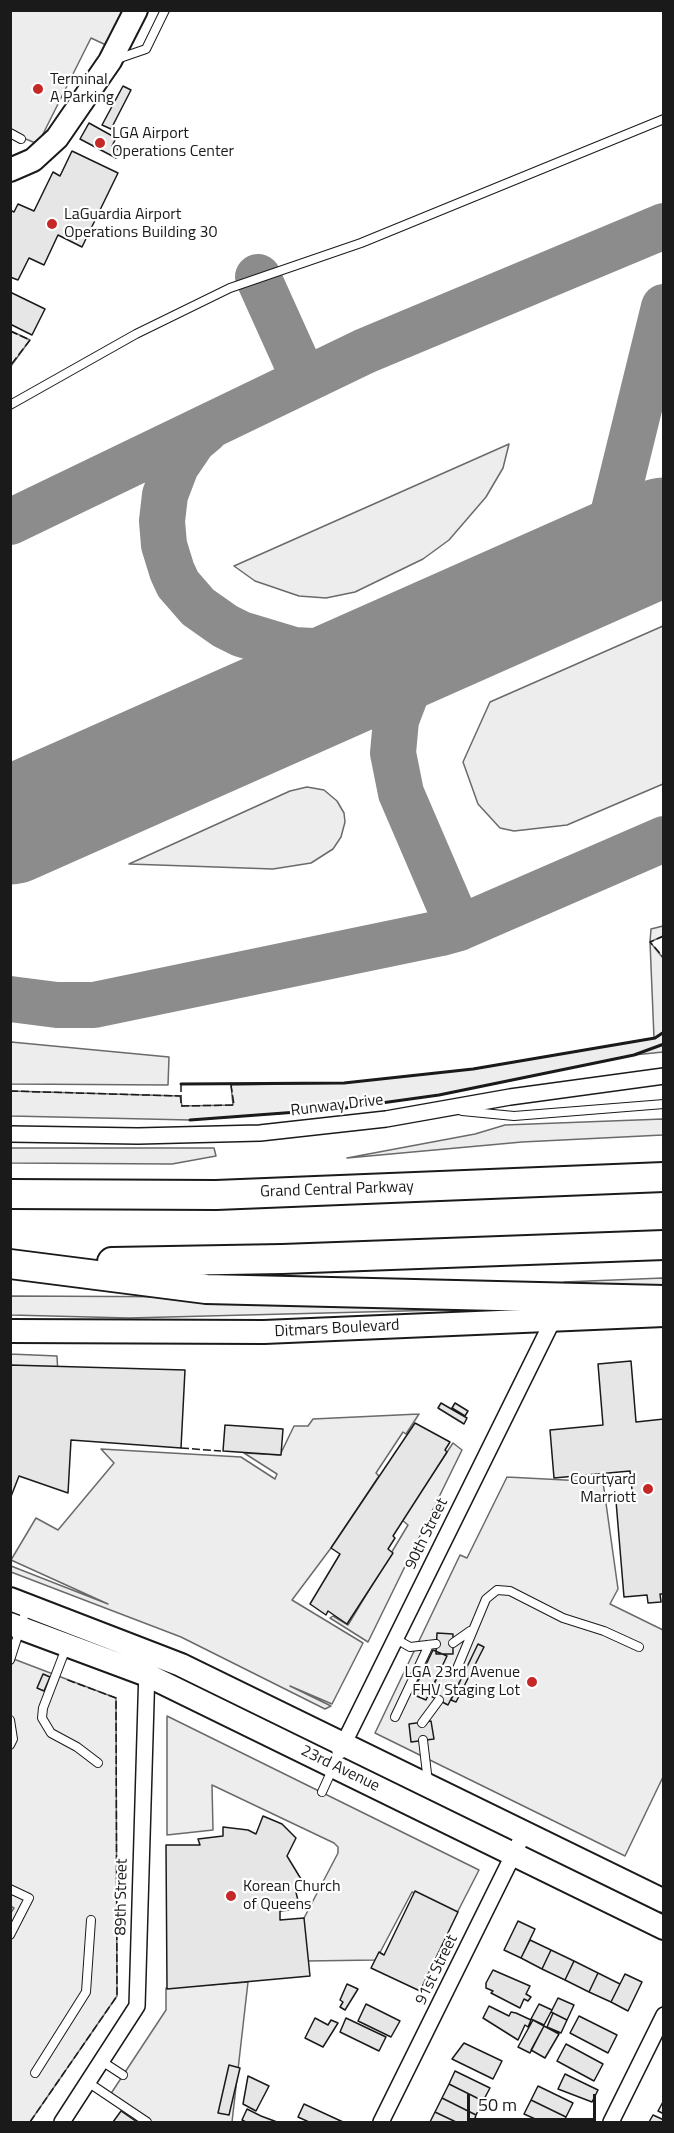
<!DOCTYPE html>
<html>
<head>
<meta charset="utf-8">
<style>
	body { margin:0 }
	#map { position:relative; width:674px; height:2133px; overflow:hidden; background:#fff; font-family:"Titillium Web",sans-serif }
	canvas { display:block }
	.frame { position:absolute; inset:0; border:12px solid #1a1a1a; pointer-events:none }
	.scale { position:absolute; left:467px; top:2094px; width:129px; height:27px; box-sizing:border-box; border:3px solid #1a1a1a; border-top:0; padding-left:8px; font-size:18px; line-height:21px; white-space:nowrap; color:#1a1a1a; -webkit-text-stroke:4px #fff; paint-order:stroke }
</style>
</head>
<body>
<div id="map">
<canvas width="674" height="2133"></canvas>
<div class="frame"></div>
<div class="scale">50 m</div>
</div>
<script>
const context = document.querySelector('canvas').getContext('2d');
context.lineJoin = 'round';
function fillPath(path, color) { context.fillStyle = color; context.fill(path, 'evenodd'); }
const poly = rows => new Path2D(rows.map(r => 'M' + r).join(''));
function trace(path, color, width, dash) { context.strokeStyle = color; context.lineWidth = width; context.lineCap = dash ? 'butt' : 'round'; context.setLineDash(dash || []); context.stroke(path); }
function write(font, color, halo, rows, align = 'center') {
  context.font = font + ' "Titillium Web",sans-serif'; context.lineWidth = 4.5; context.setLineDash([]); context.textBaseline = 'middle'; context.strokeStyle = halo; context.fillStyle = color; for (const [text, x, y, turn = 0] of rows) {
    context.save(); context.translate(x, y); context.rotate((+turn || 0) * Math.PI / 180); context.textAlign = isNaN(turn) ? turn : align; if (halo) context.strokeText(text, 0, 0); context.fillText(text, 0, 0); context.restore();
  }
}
const built = poly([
	[10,11,123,11,106,45,91,38,38,144,11,133,10,11],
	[11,331,30,340,11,366,11,331],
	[509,444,503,468,486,497,449,540,423,559,355,592,326,598,299,596,255,581,234,566,509,444],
	[663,626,663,784,567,825,514,831,500,828,478,804,463,762,490,702,663,626],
	[307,787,324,790,337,801,344,813,345,822,341,837,333,849,311,863,273,869,129,864,290,791,307,787],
	[663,926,663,936,650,942,663,958,663,1052,634,1055,439,1095,338,1109,190,1120,11,1116,11,1091,180,1096,182,1106,233,1105,231,1085,344,1083,473,1069,654,1038,650,942,651,929,663,926],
	[11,1042,169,1057,168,1085,11,1084,11,1042],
	[663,1119,663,1135,522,1142,347,1158,475,1134,505,1125,663,1119],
	[11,1148,214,1148,216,1156,172,1164,11,1163,11,1148],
	[663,1278,663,1288,564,1282,663,1278],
	[11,1296,220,1297,482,1309,129,1318,11,1315,11,1296],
	[10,1354,57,1356,58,1375,11,1372,10,1354],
	[419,1414,406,1434,403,1432,376,1473,379,1476,331,1548,292,1600,363,1643,332,1704,290,1686,331,1706,325,1709,181,1637,11,1572,11,1566,108,1604,11,1560,36,1518,58,1530,114,1463,101,1449,241,1457,275,1479,277,1474,244,1453,280,1455,294,1426,308,1426,313,1419,419,1414],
	[453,1443,462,1450,368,1642,330,1618,333,1616,348,1625,408,1525,402,1520,453,1443],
	[507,1477,603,1482,618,1589,610,1604,663,1630,663,1777,625,1856,375,1733,460,1555,467,1558,507,1477],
	[11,1658,116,1698,117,1996,30,2122,11,2122,10,1914,14,1908,10,1906,11,1658],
	[167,1716,479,1870,457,1913,412,1892,376,1960,307,1961,303,1920,338,1853,338,1847,334,1843,212,1785,213,1830,167,1835,167,1716],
	[248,1982,232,2122,151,2122,110,2095,166,2010,166,1988,248,1982]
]);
const taxiway = poly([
	[258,277,304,379],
	[206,430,193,441,176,466,165,495,162,521,164,545,172,571,178,584,198,607,225,626,241,634,294,650,350,653,412,646],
	[10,522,365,351,664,226],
	[601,563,664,307],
	[459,928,401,793,393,753,396,720,407,691,423,664,466,623],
	[10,999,57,1005,94,1005,441,933,459,928,664,839]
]);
const runway = poly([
	[10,826,664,536]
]);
const building = poly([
	[123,86,131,90,111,129,102,125,123,86],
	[89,123,116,138,112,146,121,151,116,158,80,139,89,123],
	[72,151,118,173,82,247,58,235,44,265,29,258,18,280,10,277,10,210,14,212,18,204,34,211,53,172,60,176,72,151],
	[10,292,45,309,32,335,10,324,10,292],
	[631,1361,636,1422,664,1419,664,1594,660,1594,661,1602,648,1603,647,1595,624,1597,616,1501,633,1499,630,1471,554,1478,550,1430,603,1425,598,1364,631,1361],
	[10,1365,185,1370,181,1448,71,1440,68,1493,19,1476,10,1499,10,1365],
	[441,1403,467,1418,464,1424,438,1408,441,1403],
	[455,1403,468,1411,465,1416,452,1408,455,1403],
	[415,1423,450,1442,445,1450,447,1452,393,1536,395,1538,388,1549,393,1553,347,1624,328,1611,326,1615,310,1604,340,1554,331,1548,415,1423],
	[225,1425,283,1429,281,1455,223,1451,225,1425],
	[437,1633,453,1634,453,1654,436,1654,437,1633],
	[478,1644,484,1647,456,1702,451,1700,478,1644],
	[433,1650,447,1656,426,1700,412,1694,433,1650],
	[443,1665,463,1675,448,1705,429,1695,443,1665],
	[43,1674,50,1677,44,1691,37,1688,43,1674],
	[431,1721,434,1739,411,1742,409,1724,431,1721],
	[263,1816,282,1824,296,1838,287,1856,301,1879,294,1884,300,1909,280,1911,280,1920,304,1918,310,1976,167,1989,166,1845,200,1845,198,1839,223,1836,223,1827,248,1830,256,1834,263,1816],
	[415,1891,458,1912,420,1991,371,1968,379,1952,384,1955,415,1891],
	[518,1921,535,1929,521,1958,504,1950,518,1921],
	[530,1940,551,1950,542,1969,521,1958,530,1940],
	[551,1950,574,1961,565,1980,542,1969,551,1950],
	[574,1961,598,1973,589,1992,565,1980,574,1961],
	[493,1970,530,1986,526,1994,531,1997,528,2001,524,1999,520,2008,491,1993,493,1991,486,1988,486,1983,493,1970],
	[598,1973,620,1984,611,2002,589,1992,598,1973],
	[625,1974,642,1982,628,2011,611,2002,625,1974],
	[347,1984,358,1989,345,2010,340,2007,343,2002,340,2000,347,1984],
	[558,1998,574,2005,567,2020,551,2012,558,1998],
	[366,2004,400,2021,391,2037,358,2021,366,2004],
	[539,2004,552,2010,544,2025,531,2019,539,2004],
	[489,2006,509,2016,511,2012,516,2013,531,2020,528,2027,525,2025,518,2040,483,2018,489,2006],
	[553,2013,567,2020,561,2033,547,2027,553,2013],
	[579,2016,617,2035,608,2053,570,2033,579,2016],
	[315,2018,328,2025,331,2020,338,2023,323,2047,305,2038,315,2018],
	[346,2018,386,2037,379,2051,340,2032,346,2018],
	[533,2020,544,2026,530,2053,518,2047,533,2020],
	[544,2026,559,2034,545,2058,531,2050,544,2026],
	[464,2043,502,2061,493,2079,452,2059,464,2043],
	[566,2044,603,2064,594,2081,557,2061,566,2044],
	[229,2065,240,2068,229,2115,218,2113,229,2065],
	[455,2071,490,2088,483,2101,449,2084,455,2071],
	[565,2074,598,2090,592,2102,558,2089,565,2074],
	[248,2076,269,2086,256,2111,243,2104,248,2076],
	[449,2084,483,2101,476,2115,442,2098,449,2084],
	[538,2086,573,2103,566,2117,531,2100,538,2086],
	[442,2098,476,2115,475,2118,483,2122,456,2122,435,2112,442,2098],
	[531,2100,566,2117,564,2122,542,2122,524,2114,531,2100],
	[664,2100,664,2114,658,2111,664,2100],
	[304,2104,343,2122,309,2122,298,2117,304,2104],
	[247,2109,261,2116,277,2122,246,2122,242,2120,247,2109],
	[121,2111,137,2122,113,2122,121,2111],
	[435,2112,456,2122,430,2122,435,2112],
	[653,2115,664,2120,664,2122,649,2122,653,2115]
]);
const lane = poly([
	[117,59,146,49,165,10],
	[10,133,21,139],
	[10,405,136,334,230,288,361,243,664,119],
	[462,1111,514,1116,664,1104],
	[396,1639,410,1647,436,1644],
	[453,1643,470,1631],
	[66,1648,43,1708,42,1718,51,1733,77,1747,98,1763],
	[10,1660,27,1607],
	[456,1671,486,1599,497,1590,510,1591,563,1618,604,1631,639,1647],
	[395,1717,429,1645],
	[10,1720,13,1739,10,1745],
	[422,1723,439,1700],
	[423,1740,428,1782],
	[322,1792,332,1770],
	[10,1889,29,1898,10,1935],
	[103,2062,123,2075],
	[35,2073,86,1992,91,1920],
	[89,2083,147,2122]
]);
const street = poly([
	[10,1134,138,1136,260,1133,386,1119,510,1097,664,1076],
	[340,1751,554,1318],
	[62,2122,137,2006,147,1668],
	[381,2122,524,1833],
	[611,2122,664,2015]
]);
const secondary = poly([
	[10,170,33,160,57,138,110,61,136,10],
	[10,1331,264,1332,664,1315],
	[10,1599,181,1665,664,1901],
	[10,1624,147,1675,664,1928]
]);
const highway = poly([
	[10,1194,216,1195,664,1177],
	[112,1262,282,1259,664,1245],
	[10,1264,206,1289,664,1300]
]);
const fence = poly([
	[10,331,30,340,10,366],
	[664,936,650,942,664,958],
	[181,1084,181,1106,234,1105,231,1085],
	[10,1091,180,1096],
	[181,1448,221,1451],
	[30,2122,117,1996,116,1698,65,1679]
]);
const wall = poly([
	[181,1084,344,1083,473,1069,655,1038,664,1032],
	[190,1120,338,1109,439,1095,634,1055,664,1044]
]);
const markers = [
	[38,89,6,"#c62828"],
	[100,143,6,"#c62828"],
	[52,224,6,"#c62828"],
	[648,1489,6,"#c62828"],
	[532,1682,6,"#c62828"],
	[231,1896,6,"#c62828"]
];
const poiNames = [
	["Terminal",50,80],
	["A Parking",50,98],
	["LGA Airport",112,134],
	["Operations Center",112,152],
	["LaGuardia Airport",64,215],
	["Operations Building 30",64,233],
	["Courtyard",636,1480,"right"],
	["Marriott",636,1498,"right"],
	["LGA 23rd Avenue",520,1673,"right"],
	["FHV Staging Lot",520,1691,"right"],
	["Korean Church",243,1887],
	["of Queens",243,1905]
];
const streetNames = [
	["Runway Drive",337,1106,-7],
	["Grand Central Parkway",337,1190,-2],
	["Ditmars Boulevard",337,1329,-3],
	["90th Street",427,1534,-64],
	["23rd Avenue",340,1769,26],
	["89th Street",122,1897,-89],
	["91st Street",437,1970,-64]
];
fillPath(built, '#ededed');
trace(built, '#6a6a6a', 1.5);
trace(taxiway, '#8c8c8c', 46);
trace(runway, '#8c8c8c', 117);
fillPath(building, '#e6e6e6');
trace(building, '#1a1a1a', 1.5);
trace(lane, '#1a1a1a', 10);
trace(street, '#1a1a1a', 18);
trace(secondary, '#1a1a1a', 26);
trace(highway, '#1a1a1a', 32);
trace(lane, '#fff', 8);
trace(street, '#fff', 15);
trace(secondary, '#fff', 22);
trace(highway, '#fff', 28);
trace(fence, '#1a1a1a', 1.5, [8, 3]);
trace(wall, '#1a1a1a', 3);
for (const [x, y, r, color] of markers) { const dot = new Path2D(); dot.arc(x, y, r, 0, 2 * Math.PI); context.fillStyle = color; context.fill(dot); trace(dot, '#fff', 2); }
write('16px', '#1a1a1a', '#fff', poiNames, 'left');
write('16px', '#1a1a1a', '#fff', streetNames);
</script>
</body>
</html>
